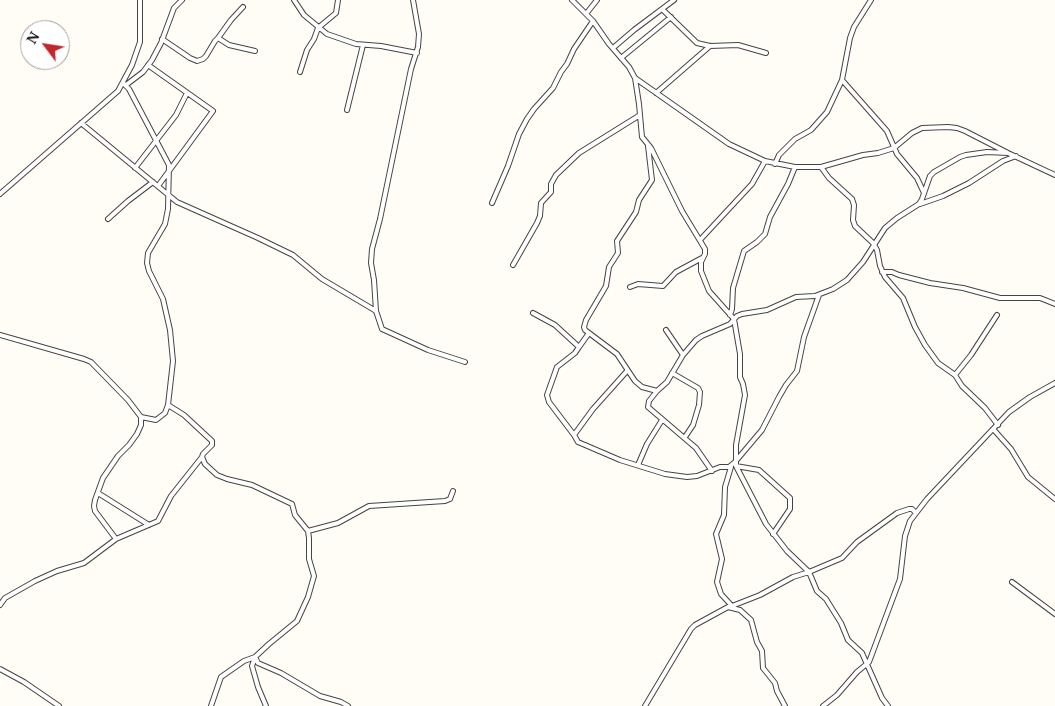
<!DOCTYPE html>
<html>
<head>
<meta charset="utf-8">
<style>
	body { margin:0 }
	#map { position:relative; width:1055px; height:706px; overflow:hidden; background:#fffdf5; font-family:"Noto Serif",serif }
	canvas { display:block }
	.north { position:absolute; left:20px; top:20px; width:50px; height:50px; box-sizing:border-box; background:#fff; border:1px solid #a0a0a0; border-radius:50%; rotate:301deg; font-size:14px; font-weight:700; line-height:20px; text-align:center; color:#111 }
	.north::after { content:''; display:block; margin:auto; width:18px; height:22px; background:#c4262e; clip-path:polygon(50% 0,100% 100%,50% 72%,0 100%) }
</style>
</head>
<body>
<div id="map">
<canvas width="1055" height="706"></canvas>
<div class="north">N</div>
</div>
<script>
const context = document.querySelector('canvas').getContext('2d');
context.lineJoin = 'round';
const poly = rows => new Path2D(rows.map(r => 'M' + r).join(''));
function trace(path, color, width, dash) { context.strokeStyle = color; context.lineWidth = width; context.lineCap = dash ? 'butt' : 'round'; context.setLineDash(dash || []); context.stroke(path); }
const minor = poly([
	[294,0,304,15,327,34,356,44,381,46,417,53],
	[572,0,593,21,609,44,629,67,635,78,729,144,765,161,795,167,821,167,863,155,878,153,894,148,912,133,922,128,948,127,957,128,965,131,1008,153,1055,175],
	[871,0,854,27,850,38,842,80,887,131,897,154,917,178,924,193],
	[662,9,697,43,710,46,738,45,766,53],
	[586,14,597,0],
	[218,38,231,20,243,7],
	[162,39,190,58,197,61,203,59,206,56,215,41,218,38,229,45,255,51],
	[613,48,634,30,674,0],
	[621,58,671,17],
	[148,65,213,111,158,186],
	[300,72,307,50,314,39,318,28,336,13,338,0],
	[635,78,639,104,642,137,651,148,682,211,705,249,705,254,701,262,701,271,709,291,734,319,740,354,740,377,743,384,745,395,736,445,736,466,766,524,787,551,809,572,817,591,826,599,841,623,848,640,862,653,882,698,888,706],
	[126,85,143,72,152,60,161,43,174,8,182,0],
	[656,93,710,46],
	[347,110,363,45],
	[81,123,177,202,258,238,293,255,322,279,376,311,382,329,428,350,465,362],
	[648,146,652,180,639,200,636,212,617,241,618,253,609,267,606,286,586,320,584,327,585,330,617,354,635,381,642,387,657,391,667,382,683,355,696,340,702,336,730,324,737,316,742,314,767,310,796,297,815,296,833,289,847,280,863,262,885,228,897,218,919,204,922,199,930,176,934,172,960,157,966,155,987,152,1008,153],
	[775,164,779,155,795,139,811,130,827,112,842,80],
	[821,167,829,178,852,199,854,205,853,220,855,226,873,243,877,250,880,266,885,277,903,298,915,327,925,345,938,363,955,375,962,386,985,408,998,425],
	[135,168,176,115,187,93],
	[0,194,118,91,132,65,140,42,140,0],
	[492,203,508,166,519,134,527,119,534,109,553,88,561,72,567,64,574,49,593,21],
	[920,204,943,196,969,183,1003,161,1016,156],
	[108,219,128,201,153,182],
	[700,240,752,184,765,161],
	[513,265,537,223,540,216,541,203,551,192,551,184,556,175,579,153,640,115],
	[882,272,892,272,899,275,930,283,963,288,1000,298,1040,298,1055,304],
	[630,287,638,284,663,286,676,272,702,258],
	[376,311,374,280,371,263,372,249,380,219,411,69,418,47,419,34,413,0],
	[533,313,555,325,579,347,575,353,557,367,547,395,549,402,574,435,593,409,627,371],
	[730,315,732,309,733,288,744,251,757,242,765,234,770,217,788,184,795,167],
	[666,330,683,355],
	[0,335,84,359,91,362,128,400,141,417,156,420,165,413,168,405,173,361,170,330,163,299,149,271,147,263,148,253,165,224,168,209,169,165,129,89,123,83],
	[579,347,589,333],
	[672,373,698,388,700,392,699,405,693,425,685,437],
	[955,375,971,355,997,315],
	[657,391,649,401,648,407,696,448,712,471],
	[168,405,184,415,212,441,212,445,203,454,202,457,205,464,217,475,227,479,252,485,292,504,295,515,308,531,309,538,309,559,314,576,308,597,297,621,269,644,255,657,244,661,221,677,211,706],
	[994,430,1011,449,1028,477,1055,499],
	[574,435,578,442,620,460,665,474,687,477,697,476,720,467,729,467],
	[638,465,647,444,662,420],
	[736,466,759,470,790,498,790,509,773,534],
	[98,493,149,525],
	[308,531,338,523,369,506,445,501,450,499,453,491],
	[116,539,95,511,94,506,95,500,103,478,118,456,129,445,137,434,141,425,141,417],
	[1012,582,1055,614],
	[0,605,5,598,35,581,57,571,84,563,116,539,158,521,171,496,202,457],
	[732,606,721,594,717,582,722,559,716,534,724,515,725,487,731,467,729,467,735,462,762,430,779,397,786,385,797,371,804,337,819,295],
	[732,606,760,595,793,577,809,572,842,558,857,542,897,513,909,509,912,509,916,513],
	[255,657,258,663,281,673,320,696,341,702,348,706],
	[255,657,252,666,258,687,266,706],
	[0,669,24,682,59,706],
	[645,706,691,629,695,625,728,607,740,610,751,620,757,642,762,651,763,668,775,683,777,691,785,706],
	[823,706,837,695,857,672,869,662,900,579,905,536,910,521,927,499,1009,412,1030,397,1055,383]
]);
trace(minor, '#444', 6);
trace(minor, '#fff', 4);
</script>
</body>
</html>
